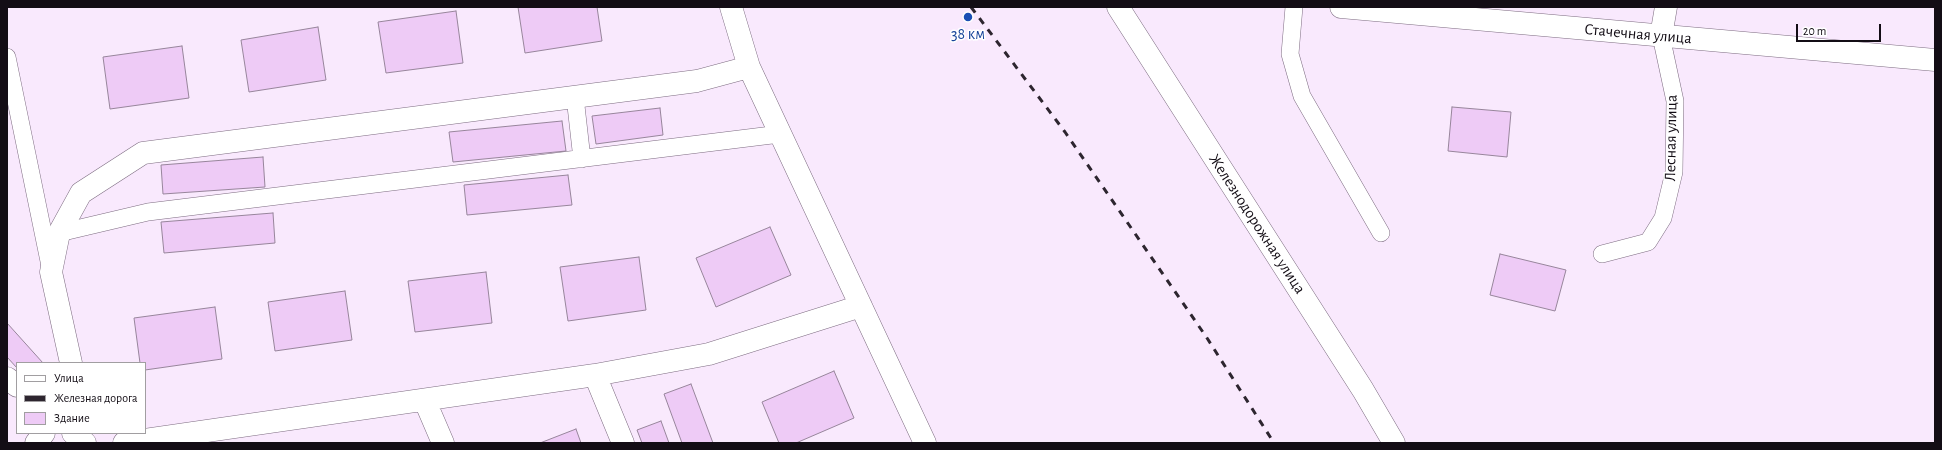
<!DOCTYPE html>
<html>
<head>
<meta charset="utf-8">
<style>
	body { margin:0 }
	#map { position:relative; width:1942px; height:450px; overflow:hidden; background:#f9e9fd; font-family:"Alegreya Sans",sans-serif }
	canvas { display:block }
	.frame { position:absolute; inset:0; border:8px solid #130d15; pointer-events:none }
	.legend { position:absolute; left:16px; top:362px; width:130px; height:72px; box-sizing:border-box; background:#fff; border:1px solid #a19ea1; margin:0; padding:5px 7px; list-style:none; font-size:12px; color:#130d15 }
	.legend li { display:flex; align-items:center; gap:8px; height:20px }
	.legend b { width:20px; border:1px solid #a19ea1 }
	.scale { position:absolute; left:1796px; top:24px; width:85px; height:18px; box-sizing:border-box; border:2px solid #130d15; border-top:0; padding-left:5px; font-size:12px; line-height:14px; white-space:nowrap; color:#130d15; -webkit-text-stroke:3px #fff; paint-order:stroke }
</style>
</head>
<body>
<div id="map">
<canvas width="1942" height="450"></canvas>
<div class="frame"></div>
<ul class="legend">
<li><b style="height:5px;background:#fff"></b>Улица</li>
<li><b style="height:5px;background:#2d252f"></b>Железная дорога</li>
<li><b style="height:11px;background:#eecbf6"></b>Здание</li>
</ul>
<div class="scale">20 m</div>
</div>
<script>
const context = document.querySelector('canvas').getContext('2d');
context.lineJoin = 'round';
function fillPath(path, color) { context.fillStyle = color; context.fill(path, 'evenodd'); }
const poly = rows => new Path2D(rows.map(r => 'M' + r).join(''));
function trace(path, color, width, dash) { context.strokeStyle = color; context.lineWidth = width; context.lineCap = dash ? 'butt' : 'round'; context.setLineDash(dash || []); context.stroke(path); }
function write(font, color, halo, rows, align = 'center') {
  context.font = font + ' "Alegreya Sans",sans-serif'; context.lineWidth = 3; context.setLineDash([]); context.textBaseline = 'middle'; context.strokeStyle = halo; context.fillStyle = color; for (const [text, x, y, turn = 0] of rows) {
    context.save(); context.translate(x, y); context.rotate((+turn || 0) * Math.PI / 180); context.textAlign = isNaN(turn) ? turn : align; if (halo) context.strokeText(text, 0, 0); context.fillText(text, 0, 0); context.restore();
  }
}
const building = poly([
	[518,7,597,7,602,41,525,53,518,7],
	[456,11,463,63,386,73,378,22,456,11],
	[318,27,326,80,249,92,241,40,318,27],
	[182,46,189,98,110,109,103,57,182,46],
	[1452,107,1511,112,1507,157,1448,151,1452,107],
	[660,108,663,135,596,144,592,116,660,108],
	[562,121,566,151,453,162,449,132,562,121],
	[263,157,265,187,163,194,161,165,263,157],
	[568,175,572,205,467,215,464,185,568,175],
	[273,213,275,243,164,253,161,222,273,213],
	[770,227,791,275,716,307,696,258,770,227],
	[1500,254,1566,270,1555,311,1490,295,1500,254],
	[639,257,646,310,568,321,560,267,639,257],
	[486,272,492,323,415,332,408,281,486,272],
	[345,291,352,340,275,351,268,302,345,291],
	[215,307,222,359,145,370,145,363,140,363,134,318,215,307],
	[7,323,43,363,17,363,17,368,7,357,7,323],
	[834,371,854,418,796,443,779,443,762,402,834,371],
	[691,384,713,443,682,443,664,394,691,384],
	[661,421,669,443,642,443,637,430,661,421],
	[576,429,581,443,540,443,576,429]
]);
const service = poly([
	[1294,7,1290,54,1302,96,1381,233],
	[7,57,50,266],
	[575,97,582,159],
	[59,233,148,212,780,134],
	[1602,254,1648,242,1663,218,1674,172,1675,101,1661,36]
]);
const minor = poly([
	[731,7,749,67,925,443],
	[1661,36,1666,7],
	[71,363,51,272,59,233,81,193,143,153,697,81,749,67],
	[595,375,623,443],
	[7,378,17,386],
	[425,401,443,443],
	[73,433,85,443],
	[36,443,44,433],
	[124,443,595,375,709,354,861,306]
]);
const tertiary = poly([
	[1118,7,1363,390,1394,443],
	[1341,7,1935,60]
]);
const rail = poly([
	[971,7,1065,132,1207,338,1274,443]
]);
const markers = [
	[968,17,5,"#1a4fb4"]
];
const transitNames = [
	["38 км",968,34]
];
const streetNames = [
	["Стачечная улица",1638,34,5],
	["Лесная улица",1671,138,-89],
	["Железнодорожная улица",1257,224,57]
];
fillPath(building, '#eecbf6');
trace(building, '#97859b', 1);
trace(service, '#7d6c81', 18);
trace(minor, '#7d6c81', 23);
trace(tertiary, '#7d6c81', 23);
trace(service, '#fff', 17);
trace(minor, '#fff', 22);
trace(tertiary, '#fff', 22);
trace(rail, '#2d252f', 3, [7, 7]);
for (const [x, y, r, color] of markers) { const dot = new Path2D(); dot.arc(x, y, r, 0, 2 * Math.PI); context.fillStyle = color; context.fill(dot); trace(dot, '#fff', 1.5); }
write('16px', '#164399', '#fff', transitNames);
write('16px', '#130d15', '#fff', streetNames);
</script>
</body>
</html>
